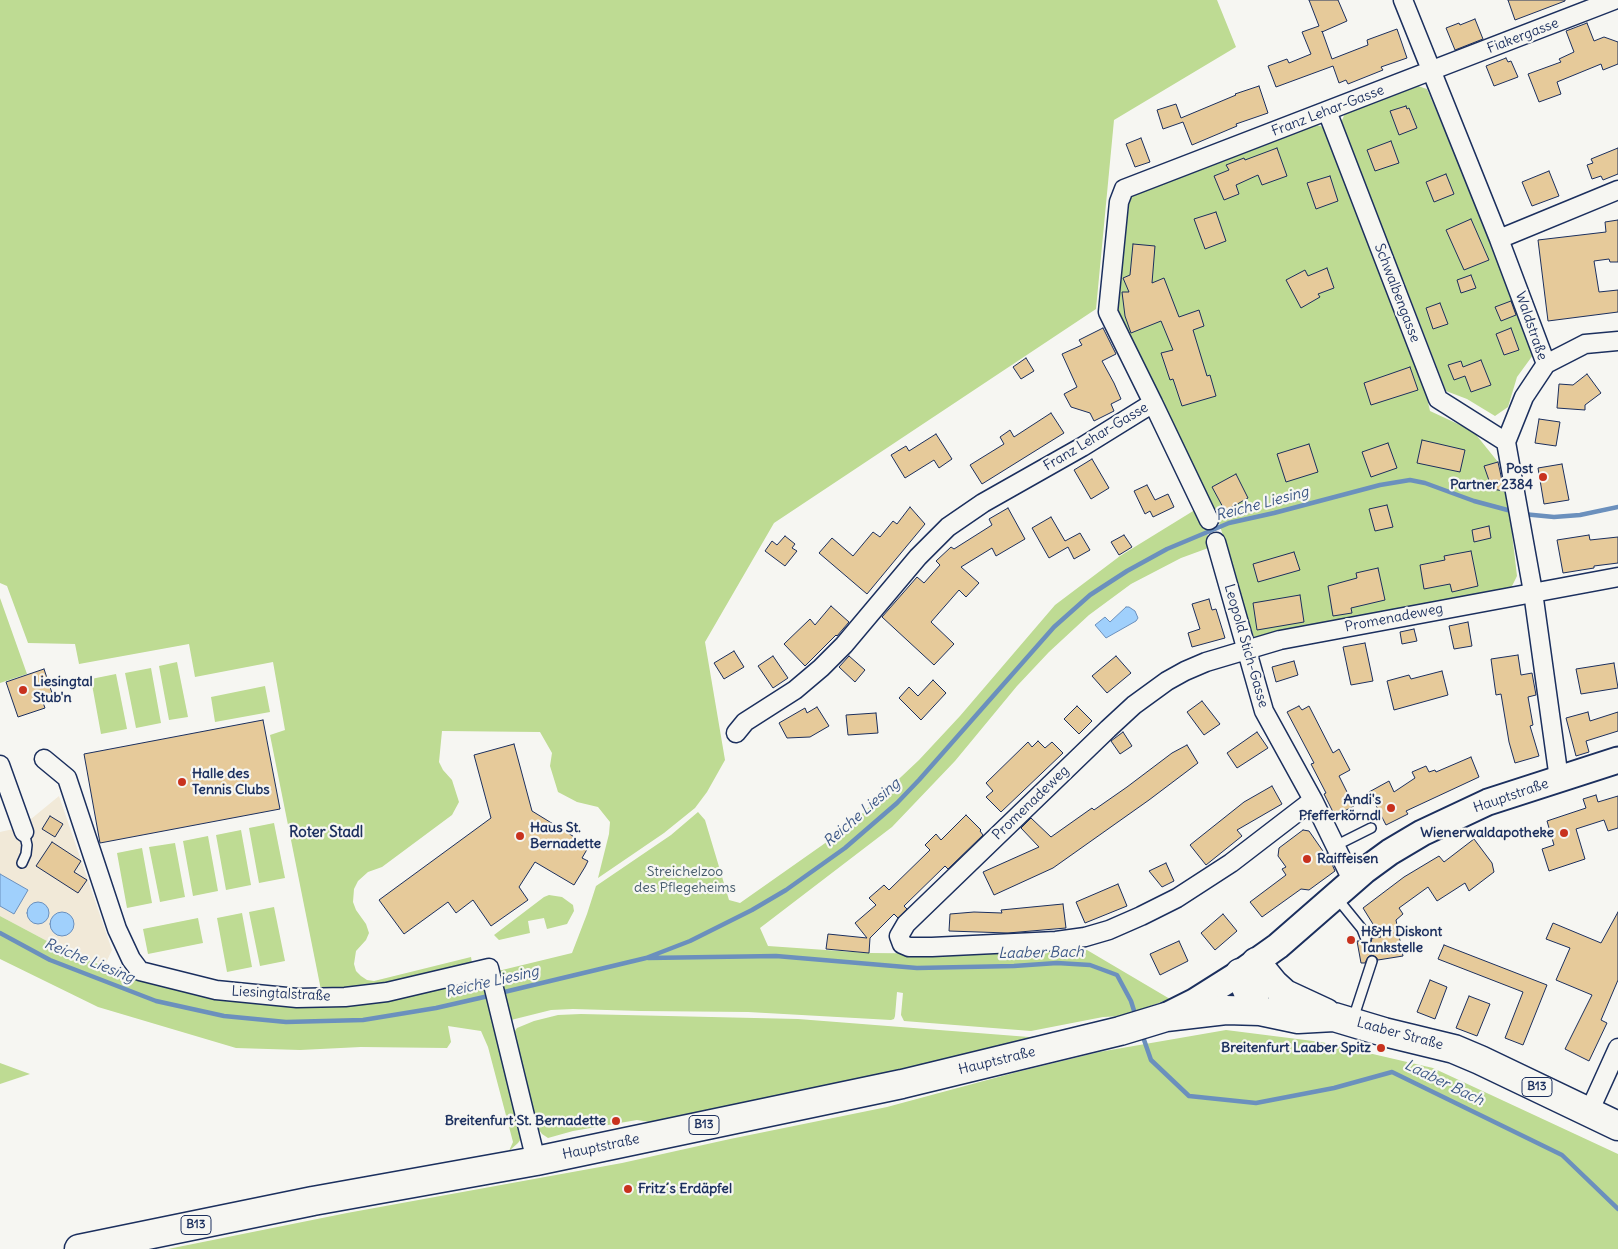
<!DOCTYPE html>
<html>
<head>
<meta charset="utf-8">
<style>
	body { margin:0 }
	canvas { display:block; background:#f6f6f2 }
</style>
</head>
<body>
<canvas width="1618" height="1249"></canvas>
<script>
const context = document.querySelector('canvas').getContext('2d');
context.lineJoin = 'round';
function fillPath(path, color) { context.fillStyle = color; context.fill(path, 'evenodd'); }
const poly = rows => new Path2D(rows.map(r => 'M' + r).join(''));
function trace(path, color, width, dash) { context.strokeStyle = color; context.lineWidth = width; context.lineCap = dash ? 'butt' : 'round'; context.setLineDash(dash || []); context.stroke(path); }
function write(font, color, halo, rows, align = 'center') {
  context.font = font + ' Delius,sans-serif'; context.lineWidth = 4.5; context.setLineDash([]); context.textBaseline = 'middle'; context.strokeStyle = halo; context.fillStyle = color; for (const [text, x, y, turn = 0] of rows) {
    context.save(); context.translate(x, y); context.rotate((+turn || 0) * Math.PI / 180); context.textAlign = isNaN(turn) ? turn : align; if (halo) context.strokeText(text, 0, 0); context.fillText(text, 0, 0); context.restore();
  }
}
const built = poly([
	[59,796,112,950,105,965,62,949,0,916,0,832,13,829,17,830,19,834,32,830,31,819]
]);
const green = poly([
	[0,0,1217,0,1236,47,1114,120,1096,309,774,523,705,642,725,760,707,792,695,808,664,833,598,878,609,834,610,822,598,807,577,802,558,792,550,766,552,753,540,732,442,731,439,762,443,770,452,780,459,802,452,815,382,867,368,872,358,881,354,889,353,902,356,910,366,924,369,933,366,940,356,951,354,964,356,971,361,976,367,980,374,981,471,957,472,963,379,987,321,990,270,735,285,730,273,662,195,677,189,644,79,664,75,644,28,643,7,586,0,583],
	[1415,85,1427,89,1486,227,1533,355,1517,377,1508,407,1495,416,1467,399,1446,391,1407,290,1365,192,1341,123,1347,108],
	[1314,124,1326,128,1421,371,1430,411,1473,431,1498,462,1485,466,1492,488,1507,491,1517,576,1511,588,1430,602,1332,624,1254,638,1217,516,1116,310,1130,196],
	[1198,508,1203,518,1211,547,1181,558,1131,584,1089,615,1049,652,1017,686,955,761,892,827,760,928,768,946,869,953,987,954,1087,950,1170,999,1122,1016,1103,1017,1031,1031,904,1021,901,1015,903,993,897,992,895,1016,894,1019,891,1020,748,1012,641,1011,573,1009,551,1010,511,1020,509,1017,498,971,572,953,587,914,596,886,671,835,698,812,705,820,729,900,740,903,848,827,919,760,960,716,1055,605,1120,556],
	[0,598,27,674,0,683],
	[177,662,188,717,169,720,159,666],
	[151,668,161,723,136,728,125,673],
	[116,674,127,729,101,734,91,679],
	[265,686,270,712,215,722,211,697],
	[274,823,285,878,259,883,249,828],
	[241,830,251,885,226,890,216,835],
	[208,836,218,891,193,896,183,841],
	[175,843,185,897,160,902,149,847],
	[142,848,152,903,127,908,117,853],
	[549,895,562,897,573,905,574,911,567,924,547,929,544,918,528,921,530,933,499,940,494,935,544,897],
	[274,907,285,961,260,966,249,912],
	[242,913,252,967,227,972,217,918],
	[0,916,62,949,139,981,226,999,312,1003,483,975,523,1136,518,1143,509,1151,513,1142,488,1047,481,1031,448,1026,451,1042,447,1048,361,1047,300,1050,236,1048,98,1007,0,959],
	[198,918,203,943,148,954,143,929],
	[581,1014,798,1019,1029,1037,1042,1036,1099,1024,1048,1040,656,1123,637,1120,573,1131,548,1138,542,1134,537,1127,512,1035,517,1028,534,1021,558,1015],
	[1226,1030,1321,1042,1433,1068,1618,1154,1618,1249,168,1249,347,1213,622,1163,730,1139,887,1107,1017,1072,1099,1052],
	[0,1063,30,1074,0,1084]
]);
const water = poly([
	[1126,607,1129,607,1135,611,1138,618,1136,621,1106,638,1095,625,1105,617,1110,622,1126,607],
	[0,874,28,890,14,914,0,906,0,874],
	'27 913a11 11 0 1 1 22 0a11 11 0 1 1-22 0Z',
	'50 924a12 12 0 1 1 24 0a12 12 0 1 1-24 0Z'
]);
const stream = poly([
	[1523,514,1554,517,1580,515,1618,507],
	[0,933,50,960,156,1001,224,1016,286,1022,363,1020,436,1008,493,995],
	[648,958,776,956,917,968,1014,966,1057,963,1090,965,1117,975,1131,1001,1136,1017],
	[500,993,646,958,690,941,752,910,786,890,845,848,897,803,919,780,1054,627,1090,595,1127,571,1167,549,1229,523,1274,513,1380,485,1410,480,1425,483,1474,501,1515,512],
	[1142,1034,1151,1060,1189,1096,1256,1103,1334,1088,1392,1072,1562,1155,1618,1209]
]);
const building = poly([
	[1309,0,1338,0,1347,21,1322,32,1322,31,1332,59,1368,45,1367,40,1397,29,1407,58,1381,67,1383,70,1348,84,1346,80,1339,83,1333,66,1276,87,1268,66,1287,59,1289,63,1311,54,1302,32,1319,26,1309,0],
	[1508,0,1565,0,1565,1,1515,20,1508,0],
	[1475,19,1483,39,1455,50,1446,28,1459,23,1460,25,1475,19],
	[1587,23,1594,41,1604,37,1618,42,1618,64,1603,70,1601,64,1557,82,1561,94,1539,102,1528,74,1561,62,1559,59,1574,52,1566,31,1587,23],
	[1506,58,1508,62,1511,61,1518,77,1494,86,1486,66,1506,58],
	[1259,86,1268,113,1236,124,1237,126,1192,145,1183,122,1163,129,1157,110,1176,104,1181,118,1236,95,1235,94,1259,86],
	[1406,106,1407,109,1409,108,1417,128,1399,135,1390,111,1406,106],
	[1141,138,1150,162,1135,167,1126,144,1141,138],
	[1391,141,1399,163,1375,171,1367,150,1391,141],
	[1277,148,1287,176,1262,185,1258,175,1236,185,1239,194,1224,200,1214,176,1229,170,1226,165,1244,158,1245,160,1277,148],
	[1618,148,1618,174,1603,180,1601,176,1592,179,1587,165,1593,163,1591,159,1618,148],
	[1549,171,1559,196,1532,206,1522,182,1549,171],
	[1446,174,1454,194,1434,202,1426,182,1446,174],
	[1330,176,1338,201,1316,209,1307,183,1330,176],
	[1216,212,1226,241,1205,249,1194,219,1216,212],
	[1471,219,1489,260,1464,270,1446,230,1471,219],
	[1618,220,1618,262,1610,262,1609,259,1594,261,1599,292,1618,290,1618,312,1548,321,1538,240,1606,232,1605,222,1618,220],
	[1133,244,1155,246,1152,283,1164,278,1179,317,1199,310,1204,326,1193,330,1207,376,1210,375,1216,396,1182,406,1173,379,1170,380,1161,353,1173,350,1161,321,1131,333,1125,316,1122,292,1129,292,1123,278,1130,275,1133,244],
	[1327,268,1334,288,1318,294,1320,297,1301,308,1286,280,1305,270,1308,276,1327,268],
	[1471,275,1476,288,1461,293,1457,280,1471,275],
	[1511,301,1516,315,1501,321,1495,307,1511,301],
	[1440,303,1448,324,1433,329,1426,308,1440,303],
	[1103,328,1116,354,1102,361,1114,383,1121,399,1111,404,1114,411,1094,421,1090,413,1071,407,1064,394,1077,387,1062,354,1082,345,1079,340,1103,328],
	[1511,328,1519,350,1504,355,1496,334,1511,328],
	[1026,358,1034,371,1021,379,1013,367,1026,358],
	[1481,360,1491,385,1471,392,1465,376,1454,380,1448,365,1461,361,1463,367,1481,360],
	[1410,367,1418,390,1371,405,1364,383,1410,367],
	[1587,374,1601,393,1585,405,1585,410,1557,408,1559,384,1573,385,1587,374],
	[1051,413,1064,433,982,484,970,465,1004,444,1000,437,1010,430,1014,437,1051,413],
	[1539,419,1560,422,1556,446,1535,443,1539,419],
	[936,434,952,459,939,468,934,460,905,478,891,455,906,446,909,451,936,434],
	[1422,440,1465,450,1460,472,1417,463,1422,440],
	[1388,443,1397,468,1371,477,1362,452,1388,443],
	[1309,444,1318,472,1286,482,1277,454,1309,444],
	[1092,459,1109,488,1091,499,1074,470,1092,459],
	[1498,462,1500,471,1504,491,1492,489,1484,466,1498,462],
	[1562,464,1569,500,1544,504,1538,468,1562,464],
	[1236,474,1248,498,1225,511,1212,487,1236,474],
	[1147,485,1155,500,1168,494,1174,507,1153,517,1150,511,1145,514,1134,491,1147,485],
	[1387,505,1393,527,1375,531,1369,509,1387,505],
	[910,507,925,524,867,594,819,553,832,538,853,556,873,532,880,537,893,521,897,524,910,507],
	[1008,508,1025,539,996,556,992,548,961,567,979,583,966,597,959,590,931,622,954,644,934,665,882,617,917,577,924,583,940,565,936,561,951,547,954,549,992,525,989,519,1008,508],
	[1051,517,1065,541,1080,533,1090,550,1074,559,1068,547,1049,558,1032,528,1051,517],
	[1489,526,1491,538,1474,542,1472,530,1489,526],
	[1124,535,1132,547,1119,555,1111,542,1124,535],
	[1589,535,1590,540,1618,537,1618,563,1594,566,1594,568,1563,573,1557,540,1589,535],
	[785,536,795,544,792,548,797,551,785,566,765,551,772,541,777,545,785,536],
	[1471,551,1478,586,1452,592,1450,584,1424,589,1420,565,1445,560,1444,556,1471,551],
	[1294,552,1300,570,1258,582,1253,564,1294,552],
	[1378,568,1385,600,1351,608,1352,613,1333,616,1328,586,1357,578,1356,573,1378,568],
	[1300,595,1304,622,1257,630,1253,603,1300,595],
	[1209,599,1212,610,1216,609,1225,638,1192,647,1188,633,1200,629,1192,604,1209,599],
	[831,606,849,622,837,636,836,635,805,666,784,644,810,619,815,625,831,606],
	[1468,622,1472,646,1454,649,1449,626,1468,622],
	[1414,629,1417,641,1402,644,1400,632,1414,629],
	[1365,643,1373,681,1351,685,1343,647,1365,643],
	[734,651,744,667,724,679,714,663,734,651],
	[1518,655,1521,675,1532,673,1536,695,1528,697,1533,725,1530,726,1539,756,1515,763,1509,742,1501,694,1496,695,1491,659,1518,655],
	[773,656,788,678,773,688,758,666,773,656],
	[849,656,865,670,855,682,839,667,849,656],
	[1116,656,1131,673,1107,693,1092,676,1116,656],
	[1294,661,1298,675,1276,682,1272,667,1294,661],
	[1614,663,1618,688,1581,694,1576,669,1614,663],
	[44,669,52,693,41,697,45,708,18,717,6,682,44,669],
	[1442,671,1448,695,1394,710,1387,681,1409,675,1411,679,1442,671],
	[933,680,946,693,921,720,899,698,909,687,918,696,933,680],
	[1202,701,1220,724,1204,735,1187,712,1202,701],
	[1077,706,1092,721,1079,734,1064,719,1077,706],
	[1299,706,1302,710,1309,706,1333,753,1339,749,1350,770,1339,776,1354,806,1335,816,1324,794,1326,793,1311,764,1314,763,1287,712,1299,706],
	[817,707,829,726,810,737,787,738,779,723,805,708,807,713,817,707],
	[1588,712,1590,721,1618,712,1618,731,1586,741,1589,752,1576,756,1566,718,1588,712],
	[876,713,878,733,848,735,846,715,876,713],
	[263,720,280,809,100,843,84,754,263,720],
	[1123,732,1132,746,1120,754,1111,741,1123,732],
	[1257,732,1268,748,1237,768,1227,753,1257,732],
	[1038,741,1045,748,1052,742,1063,753,1001,812,986,797,993,791,986,783,1028,742,1032,747,1038,741],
	[514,744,532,811,589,846,582,858,588,861,585,867,574,885,535,862,519,887,528,900,491,926,473,900,456,913,448,902,404,934,379,900,491,818,474,755,514,744],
	[1187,745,1198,763,1149,800,1053,868,994,895,983,872,1039,847,1021,828,1031,818,1051,837,1092,808,1094,810,1127,787,1172,753,1187,745],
	[1471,757,1479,777,1406,811,1408,814,1386,825,1369,792,1389,781,1394,792,1415,778,1412,772,1426,766,1429,772,1435,770,1436,772,1471,757],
	[1272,786,1282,804,1237,830,1242,836,1206,865,1190,845,1244,802,1272,786],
	[1596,795,1598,802,1618,796,1618,828,1608,831,1604,820,1576,829,1585,859,1549,871,1542,849,1554,845,1547,821,1586,808,1583,799,1596,795],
	[966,815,981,830,980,831,983,835,948,869,945,866,904,906,907,909,898,918,894,914,870,938,869,953,826,949,828,934,867,938,855,923,876,905,869,898,884,885,889,890,930,850,925,845,936,834,941,840,966,815],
	[50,816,63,824,55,837,42,829,50,816],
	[1303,830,1309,831,1325,854,1327,853,1335,871,1309,890,1301,889,1262,917,1250,902,1286,875,1282,869,1286,867,1278,856,1279,848,1303,830],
	[1474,839,1492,863,1494,872,1469,891,1465,883,1437,901,1428,887,1399,908,1403,914,1396,920,1403,956,1378,960,1376,957,1371,955,1368,957,1365,963,1361,963,1357,941,1360,941,1363,944,1368,945,1371,942,1372,938,1381,937,1363,908,1404,877,1439,856,1444,862,1474,839],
	[52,842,81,861,74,872,87,880,78,893,36,866,52,842],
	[1166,863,1174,881,1162,887,1149,871,1166,863],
	[1118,884,1127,906,1085,923,1076,902,1118,884],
	[1063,904,1066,928,1008,933,949,931,950,914,974,912,1002,913,1001,910,1063,904],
	[1618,912,1618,980,1601,1020,1607,1023,1589,1061,1565,1049,1592,995,1556,980,1570,948,1546,939,1553,923,1601,943,1618,912],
	[1223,914,1237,931,1215,950,1201,933,1223,914],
	[1179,941,1188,961,1160,975,1150,954,1179,941],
	[1444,945,1547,985,1523,1045,1505,1038,1523,992,1438,959,1444,945],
	[1430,980,1447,987,1435,1019,1417,1012,1430,980],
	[1469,996,1490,1004,1477,1036,1456,1028,1469,996]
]);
const lane = poly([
	[1335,846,1371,828],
	[22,863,26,854,27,845,24,832],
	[1336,897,1362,929,1366,939],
	[1353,1019,1372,961]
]);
const street = poly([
	[1403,0,1499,239,1546,364,1524,397,1506,442,1533,592,1559,779],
	[1327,111,1438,399,1506,442],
	[1499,239,1618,190],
	[1546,364,1585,344,1618,341],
	[1153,403,1209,520],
	[1216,542,1264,711,1313,800,1352,880],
	[736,733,745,722,795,690,821,668,844,645,918,557,948,527,983,503,1082,447,1153,403,1108,312,1119,202,1124,189,1614,0],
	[44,759,67,778,117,929,131,959,140,971,216,990,297,998,345,997,387,992,489,968,536,1161],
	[0,765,24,832],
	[1313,800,1231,863,1177,898,1141,916,1109,930,1085,937,1056,941,932,947,909,947,902,944,899,936,906,924,1108,729,1134,705,1167,681,1185,671,1206,662,1280,640,1618,577],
	[1589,1112,1618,1048]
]);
const secondary = poly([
	[1168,1015,1194,1002,1240,973,1278,946,1364,871,1390,852,1422,833,1488,802,1618,760]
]);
const primary = poly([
	[1256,962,1274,984,1285,994,1326,1013],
	[1240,973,1247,990,1260,1011],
	[79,1249,313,1201,536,1161,902,1084,1120,1031,1166,1017,1226,1010,1260,1011,1298,1019,1334,1017,1384,1032,1454,1049,1480,1060,1618,1126]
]);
const markers = [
	[1543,477,5,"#c8321e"],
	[23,690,5,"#c8321e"],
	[182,782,5,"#c8321e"],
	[1391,808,5,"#c8321e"],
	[1564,833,5,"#c8321e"],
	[520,836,5,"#c8321e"],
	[1307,859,5,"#c8321e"],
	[1351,940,5,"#c8321e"],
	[1381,1048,5,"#c8321e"],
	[616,1121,5,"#c8321e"],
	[628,1189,5,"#c8321e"]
];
const shields = [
	[1537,1087,30],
	[704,1125,30],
	[196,1225,30]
];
const shieldNames = [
	["B13",1537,1087],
	["B13",704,1125],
	["B13",196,1225]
];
const streetNames = [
	["Fiakergasse",1523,36,-21],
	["Franz Lehar-Gasse",1328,111,-21],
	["Schwalbengasse",1397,293,69],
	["Waldstraße",1531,326,71],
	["Franz Lehar-Gasse",1096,437,-31],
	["Promenadeweg",1394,618,-11],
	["Leopold Stich-Gasse",1246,646,74],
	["Hauptstraße",1511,796,-19],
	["Promenadeweg",1031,803,-44],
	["Liesingtalstraße",281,994,3],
	["Laaber Straße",1400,1034,15],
	["Hauptstraße",997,1061,-14],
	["Hauptstraße",601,1147,-12]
];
const poiNames = [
	["Post",1533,469,"right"],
	["Partner 2384",1533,485,"right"],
	["Liesingtal",33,682],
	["Stub'n",33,698],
	["Halle des",192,774],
	["Tennis Clubs",192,790],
	["Andi's",1381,800,"right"],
	["Pfefferkörndl",1381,816,"right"],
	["Haus St.",530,828],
	["Bernadette",530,844],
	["Wienerwaldapotheke",1554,833,"right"],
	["Raiffeisen",1317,859],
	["H&H Diskont",1361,932],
	["Tankstelle",1361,948],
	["Breitenfurt Laaber Spitz",1371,1048,"right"],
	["Breitenfurt St. Bernadette",606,1121,"right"],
	["Fritz´s Erdäpfel",638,1189]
];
const parkNames = [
	["Streichelzoo",685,872],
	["des Pflegeheims",685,888]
];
const waterNames = [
	["Reiche Liesing",1262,504,-15],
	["Reiche Liesing",862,813,-41],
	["Laaber Bach",1041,953,-1],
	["Reiche Liesing",89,961,22],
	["Reiche Liesing",492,982,-13],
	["Laaber Bach",1444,1083,26]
];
const neighbourhoodNames = [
	["Roter Stadl",326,833]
];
fillPath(built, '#f1e9d8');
fillPath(green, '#bedb93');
fillPath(water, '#a0d0fc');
trace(water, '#6b90bd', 1);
trace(stream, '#6b90bd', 4.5);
fillPath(building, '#e6ca9a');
trace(building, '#1b2f5e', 1);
trace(lane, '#1b2f5e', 12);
trace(street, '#1b2f5e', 21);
trace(secondary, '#1b2f5e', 29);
trace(primary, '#1b2f5e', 31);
trace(lane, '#f6f6f2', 9);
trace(street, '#f6f6f2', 18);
trace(secondary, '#f6f6f2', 25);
trace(primary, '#f6f6f2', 28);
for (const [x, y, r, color] of markers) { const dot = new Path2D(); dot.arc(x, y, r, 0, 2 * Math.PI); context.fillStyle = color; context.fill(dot); trace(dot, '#f6f6f2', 2); }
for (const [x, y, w] of shields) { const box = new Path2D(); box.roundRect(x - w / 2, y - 9.5, w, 19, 4); context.fillStyle = '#f6f6f2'; context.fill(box); trace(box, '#1b2f5e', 1); }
write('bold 12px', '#1b2f5e', null, shieldNames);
write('14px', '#1b2f5e', '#f6f6f2', streetNames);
write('bold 14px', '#1b2f5e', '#f6f6f2', poiNames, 'left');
write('14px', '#445a6b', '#f6f6f2', parkNames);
write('italic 15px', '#3c5786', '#f6f6f2', waterNames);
write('bold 15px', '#1b2f5e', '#f6f6f2', neighbourhoodNames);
</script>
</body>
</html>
